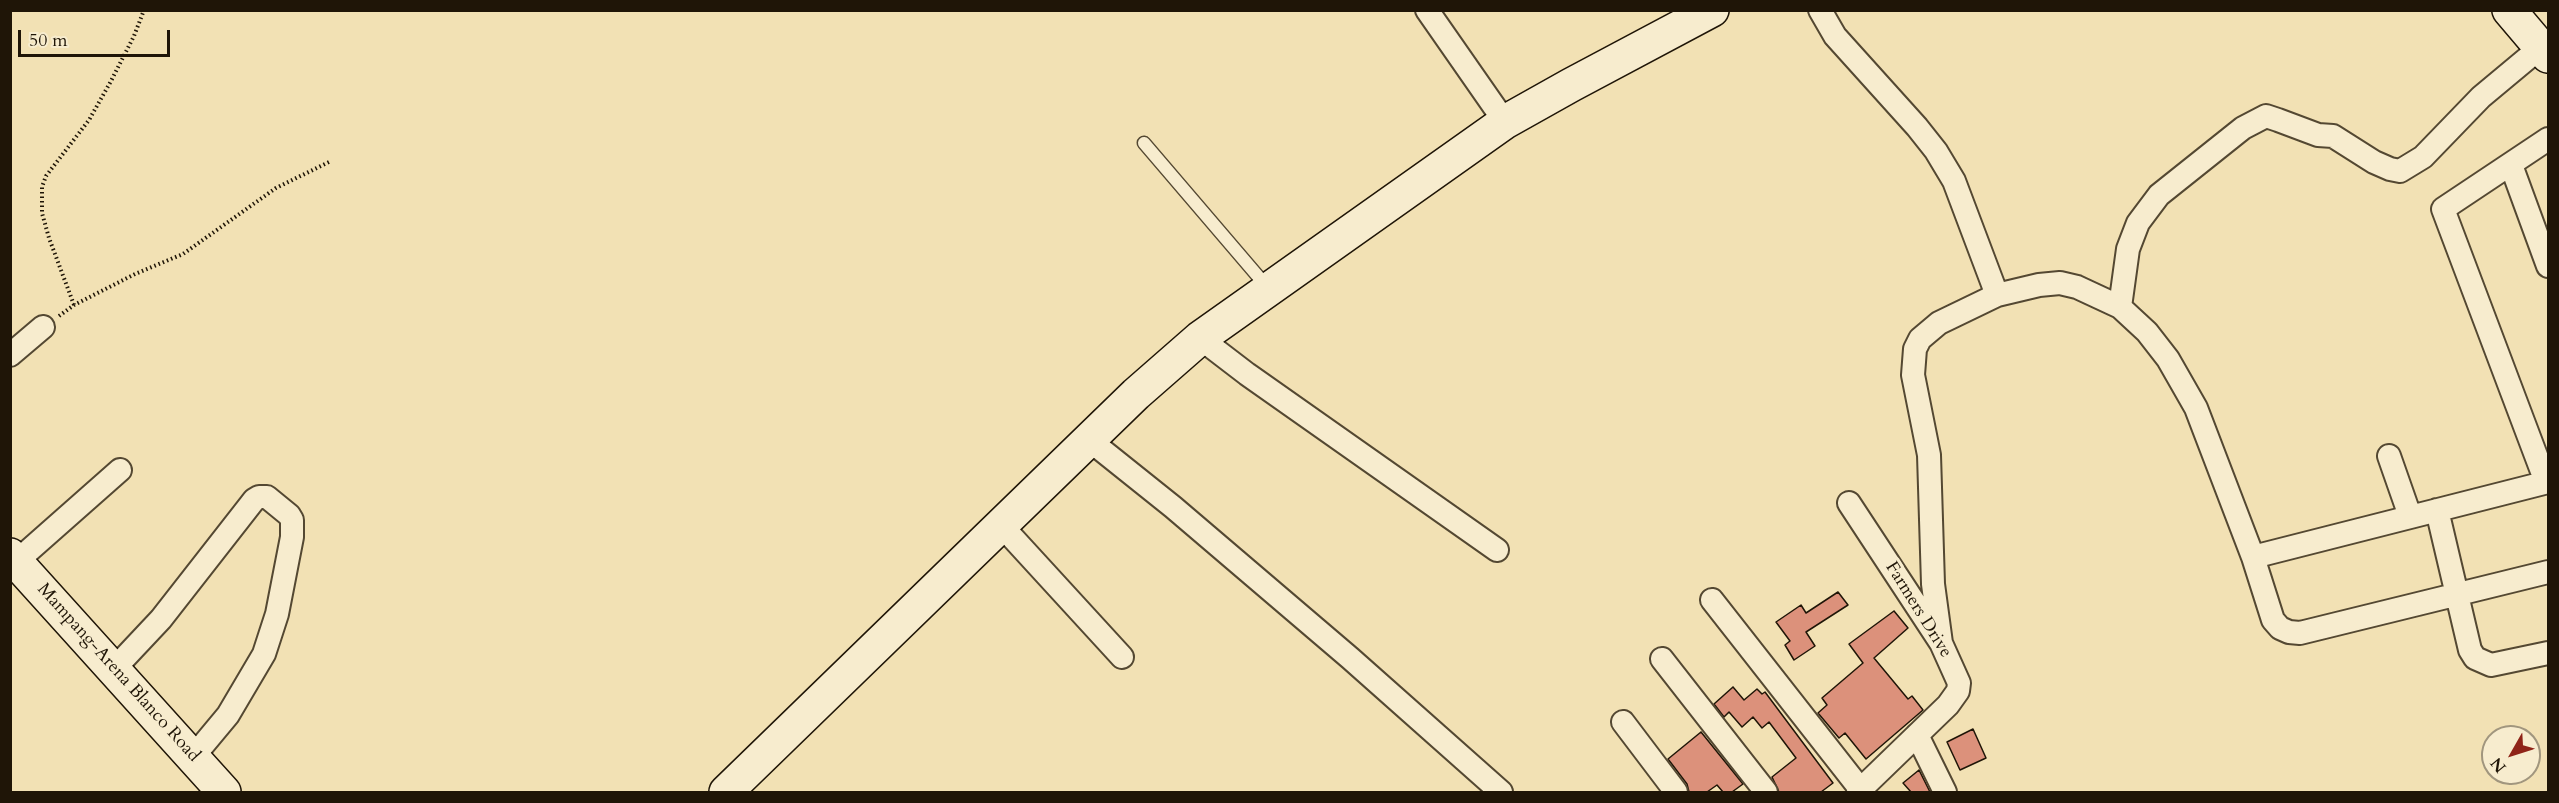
<!DOCTYPE html>
<html>
<head>
<meta charset="utf-8">
<style>
	body { margin:0 }
	#map { position:relative; width:2559px; height:803px; overflow:hidden; background:#f2e1b4; font-family:Cardo,serif }
	canvas { display:block }
	.frame { position:absolute; inset:0; border:12px solid #1f1507; pointer-events:none }
	.north { position:absolute; left:2481px; top:725px; width:60px; height:60px; box-sizing:border-box; background:#f7ecce; border:2px solid #a1967e; border-radius:50%; rotate:231deg; font-size:16px; font-weight:700; line-height:24px; text-align:center; color:#1f1507 }
	.north::after { content:''; display:block; margin:auto; width:21px; height:27px; background:#8f2418; clip-path:polygon(50% 0,100% 100%,50% 72%,0 100%) }
	.scale { position:absolute; left:18px; top:30px; width:152px; height:27px; box-sizing:border-box; border:3px solid #1f1507; border-top:0; padding-left:8px; font-size:18px; line-height:21px; white-space:nowrap; color:#1f1507; -webkit-text-stroke:4px #f7ecce; paint-order:stroke }
</style>
</head>
<body>
<div id="map">
<canvas width="2559" height="803"></canvas>
<div class="frame"></div>
<div class="north">N</div>
<div class="scale">50 m</div>
</div>
<script>
const context = document.querySelector('canvas').getContext('2d');
context.lineJoin = 'round';
function fillPath(path, color) { context.fillStyle = color; context.fill(path, 'evenodd'); }
const poly = rows => new Path2D(rows.map(r => 'M' + r).join(''));
function trace(path, color, width, dash) { context.strokeStyle = color; context.lineWidth = width; context.lineCap = dash ? 'butt' : 'round'; context.setLineDash(dash || []); context.stroke(path); }
function write(font, color, halo, rows, align = 'center') {
  context.font = font + ' Cardo,serif'; context.lineWidth = 6; context.setLineDash([]); context.textBaseline = 'middle'; context.strokeStyle = halo; context.fillStyle = color; for (const [text, x, y, turn = 0] of rows) {
    context.save(); context.translate(x, y); context.rotate((+turn || 0) * Math.PI / 180); context.textAlign = isNaN(turn) ? turn : align; if (halo) context.strokeText(text, 0, 0); context.fillText(text, 0, 0); context.restore();
  }
}
const building = poly([
	[1838,592,1848,605,1806,632,1815,646,1794,660,1785,645,1790,641,1776,622,1801,605,1806,613,1838,592],
	[1894,611,1908,628,1874,658,1908,699,1912,696,1923,710,1866,759,1845,733,1839,738,1818,713,1827,705,1822,698,1863,663,1849,644,1894,611],
	[1733,687,1744,700,1757,689,1762,694,1765,692,1833,783,1821,792,1779,792,1772,777,1796,758,1769,722,1762,728,1753,717,1742,727,1729,712,1724,717,1714,704,1733,687],
	[1973,729,1986,758,1960,770,1947,742,1973,729],
	[1701,732,1743,784,1732,792,1723,792,1717,785,1707,792,1689,792,1687,784,1668,759,1701,732],
	[1919,770,1930,792,1911,792,1903,783,1919,770]
]);
const path = poly([
	[74,305,49,238,42,213,42,187,46,176,89,120,111,81,134,36,144,10],
	[59,316,74,305,135,274,183,254,276,188,331,161]
]);
const lane = poly([
	[1144,143,1268,288]
]);
const street = poly([
	[1427,10,1505,122],
	[1820,10,1835,36,1917,127,1936,151,1954,181,1997,295],
	[2511,165,2548,266],
	[2120,307,2128,249,2138,223,2159,195,2243,128,2266,116,2278,120,2318,135,2333,136,2374,162,2390,169,2400,171,2423,157,2481,97,2541,47],
	[1200,338,1247,374,1497,550],
	[10,355,43,327],
	[1088,439,1173,507,1350,658,1501,792],
	[2389,456,2410,516],
	[2546,482,2443,209,2548,139],
	[1849,503,1941,643,1959,683,1958,691,1948,705,1858,792],
	[2437,510,2470,650,2475,658,2491,665,2548,653],
	[1001,525,1122,657],
	[2253,557,2548,482],
	[17,561,120,470],
	[1712,600,1861,790],
	[1941,643,1933,584,1929,455,1913,375,1915,349,1920,339,1939,323,1997,295,2039,285,2060,283,2077,287,2120,307,2147,332,2168,359,2196,408,2253,557,2273,620,2280,628,2289,632,2300,633,2548,572],
	[1662,659,1766,792],
	[114,669,161,619,254,500,259,497,267,497,289,515,292,520,292,537,277,614,264,654,228,715,193,757],
	[1623,722,1676,792],
	[1917,735,1945,792]
]);
const secondary = poly([
	[2509,10,2548,56],
	[10,555,224,792],
	[726,792,1136,394,1200,338,1505,122,1571,85,1712,10]
]);
const streetNames = [
	["Farmers Drive",1918,610,58],
	["Mampang-Arena Blanco Road",118,673,48]
];
fillPath(building, '#dc917b');
trace(building, '#1f1507', 1.5);
trace(lane, '#544832', 15);
trace(street, '#544832', 26);
trace(secondary, '#1f1507', 36);
trace(path, '#1f1507', 4, [1.5, 3]);
trace(lane, '#f7ecce', 12);
trace(street, '#f7ecce', 22);
trace(secondary, '#f7ecce', 33);
write('18px', '#1f1507', '#f7ecce', streetNames);
</script>
</body>
</html>
